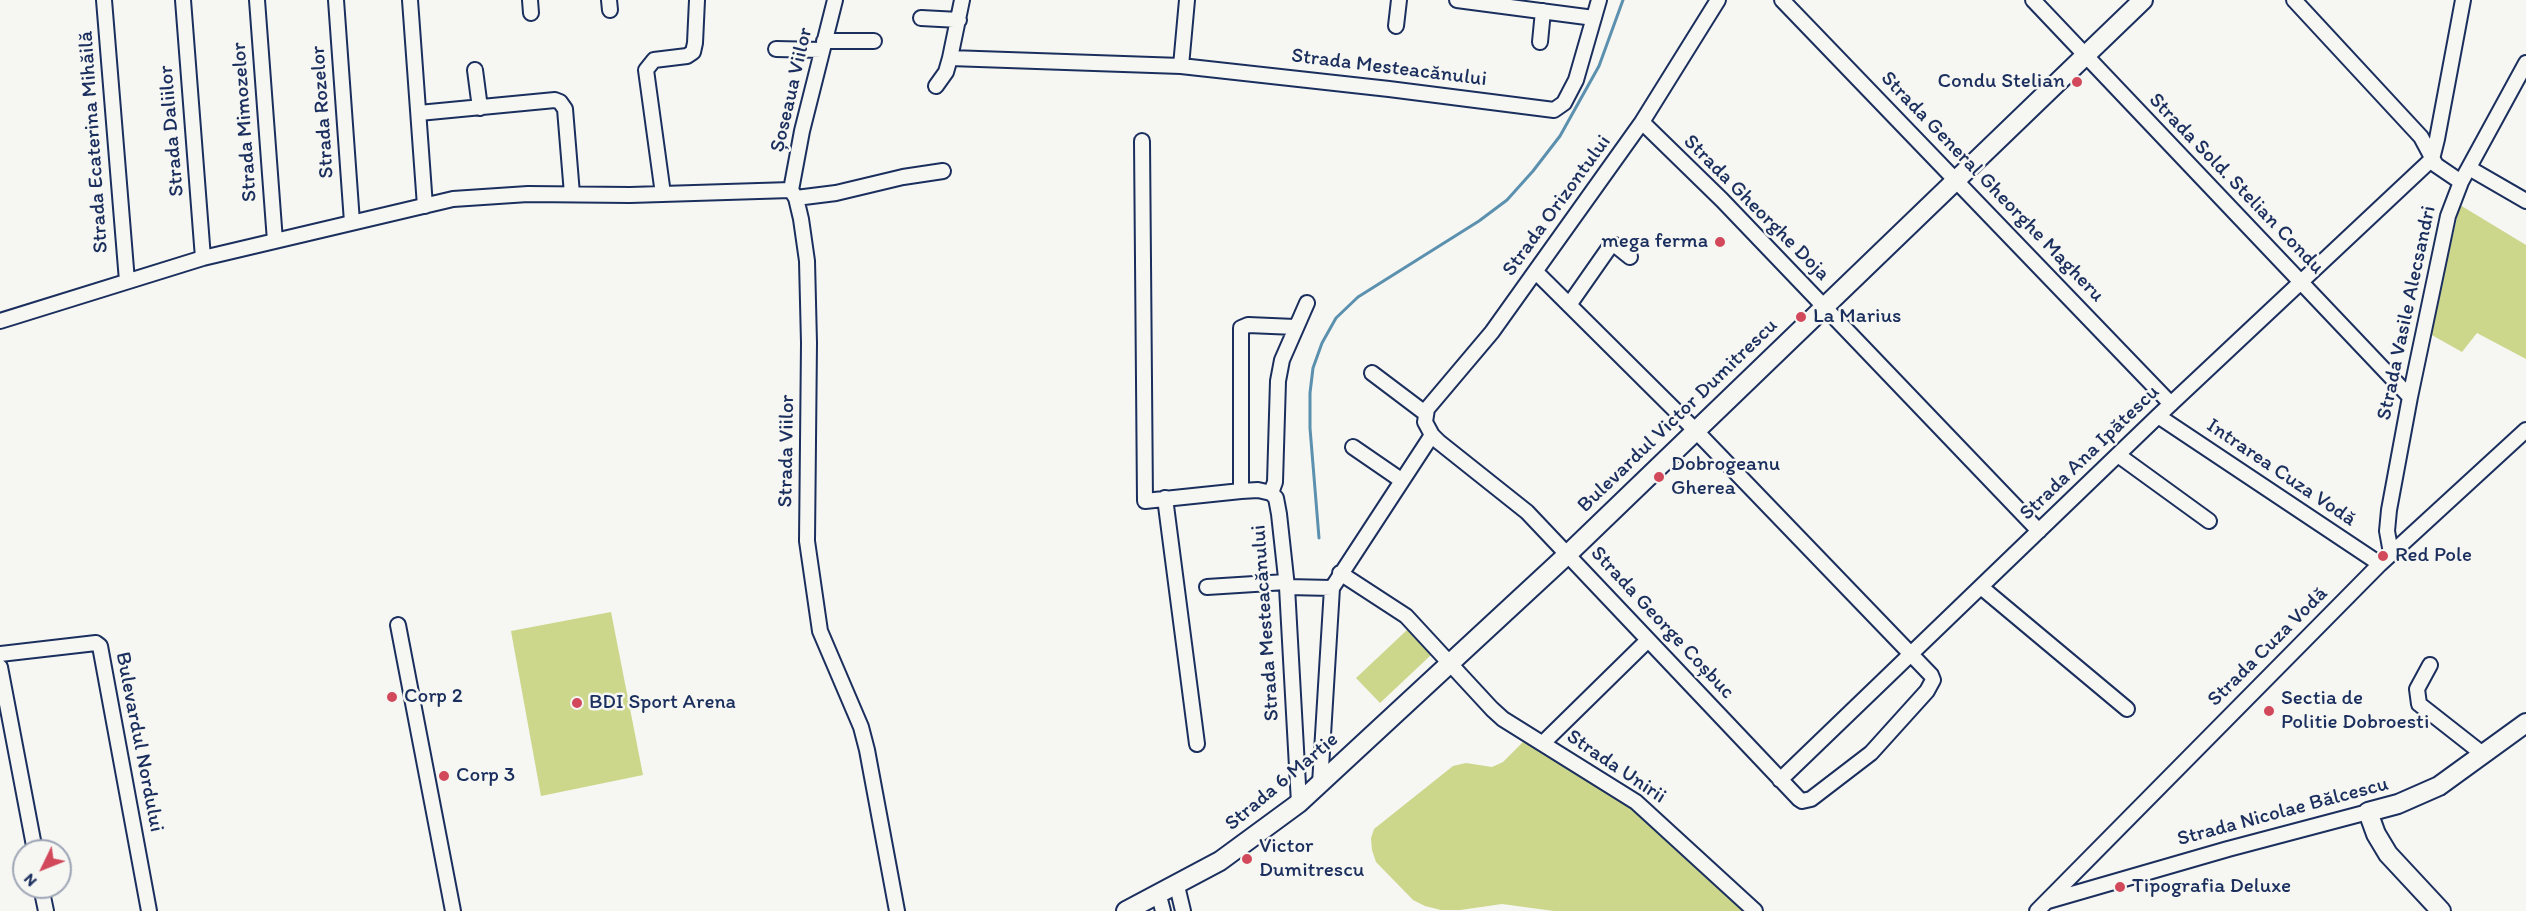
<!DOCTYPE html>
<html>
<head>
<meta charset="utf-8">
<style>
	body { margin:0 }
	#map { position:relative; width:2526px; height:911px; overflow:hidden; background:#f6f6f2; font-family:Itim,sans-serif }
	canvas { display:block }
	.north { position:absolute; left:12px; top:839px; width:60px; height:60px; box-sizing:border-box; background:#f6f6f2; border:2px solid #9ea6b7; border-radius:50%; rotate:227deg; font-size:16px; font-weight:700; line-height:24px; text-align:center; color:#1b2f5e }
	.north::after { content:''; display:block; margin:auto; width:21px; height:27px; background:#d1495b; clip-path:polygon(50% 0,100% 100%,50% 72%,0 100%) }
</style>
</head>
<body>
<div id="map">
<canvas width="2526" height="911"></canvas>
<div class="north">N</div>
</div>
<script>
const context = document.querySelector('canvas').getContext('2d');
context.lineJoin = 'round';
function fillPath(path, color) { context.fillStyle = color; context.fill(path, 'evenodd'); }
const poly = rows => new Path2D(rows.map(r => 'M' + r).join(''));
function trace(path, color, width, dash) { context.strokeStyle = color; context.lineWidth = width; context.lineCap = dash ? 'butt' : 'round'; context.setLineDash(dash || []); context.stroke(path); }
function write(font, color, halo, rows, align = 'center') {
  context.font = font + ' Itim,sans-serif'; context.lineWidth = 5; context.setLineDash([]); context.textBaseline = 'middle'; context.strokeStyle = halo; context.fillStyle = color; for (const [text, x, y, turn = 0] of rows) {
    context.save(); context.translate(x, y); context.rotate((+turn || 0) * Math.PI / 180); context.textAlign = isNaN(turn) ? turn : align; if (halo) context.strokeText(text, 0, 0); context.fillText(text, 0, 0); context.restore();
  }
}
const green = poly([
	[2460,205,2526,245,2526,359,2477,333,2462,352,2430,334],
	[611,612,643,775,541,796,511,631],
	[1407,630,1431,655,1380,703,1356,678],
	[1524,741,1629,805,1747,911,1554,911,1502,904,1460,910,1441,910,1425,906,1413,900,1376,862,1372,850,1371,838,1374,829,1453,766,1466,763,1492,767,1503,762]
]);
const stream = poly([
	[1319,538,1310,428,1310,393,1313,368,1322,343,1336,318,1358,297,1479,221,1507,200,1533,171,1560,136,1599,66,1623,0]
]);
const street = poly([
	[104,0,127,281],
	[183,0,203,258],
	[257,0,275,241],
	[336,0,352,222],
	[410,0,425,206],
	[530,0,531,13],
	[609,0,610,10],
	[1457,0,1594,18],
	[1782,0,2171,404],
	[2033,0,2410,397],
	[2294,0,2421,137,2436,165,2461,182],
	[921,18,959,20],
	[1396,26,1399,0],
	[824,41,874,41],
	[1540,42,1543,11],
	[776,49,822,50],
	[950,58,1181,66,1389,89,1554,110,1564,103,1576,80,1599,0],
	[1181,66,1187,0],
	[475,70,480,108],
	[936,86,946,72,950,58,962,0],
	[419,113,555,100,560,102,565,109,572,194],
	[1642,122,1722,200,2039,531],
	[1142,141,1145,501,1241,491,1258,490,1271,493],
	[2469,168,2526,201],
	[791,190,796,198,801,219,807,261,809,343,807,541,820,631,861,727,867,750,897,911],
	[791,190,802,131,835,0],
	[663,194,646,70,654,60,687,56,693,52,695,43,697,0],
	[796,198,836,193,903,177,943,171],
	[1536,272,1695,430,1931,675,1933,680,1927,691,1871,753,1811,799,1802,801,1799,799,1527,512,1439,442,1432,435,1425,422,1427,409,1492,332,1642,122,1718,0],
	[1569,305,1611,245,1615,245,1630,257],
	[0,321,203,258,453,199,528,194,630,195,791,190],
	[1372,373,1425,413],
	[2158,416,2380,564],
	[1353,447,1401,480],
	[2118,455,2209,521],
	[1241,491,1241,328,1248,325,1295,327],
	[1271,493,1276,498,1279,514,1287,587,1299,803],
	[1271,493,1275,482,1278,381,1282,360,1307,303],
	[1165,498,1197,744],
	[2391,553,2387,531,2389,510,2410,397,2448,216,2461,182,2526,63],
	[1340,573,1406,616,1492,709,1503,719,1636,802,1755,911],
	[1207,587,1286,582],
	[1287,587,1332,588],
	[1981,587,2127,709],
	[398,625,453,911],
	[0,654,96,643,100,646,149,911],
	[2430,665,2417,689,2419,704,2484,755],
	[0,667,35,851],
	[1543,743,1648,640],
	[1780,780,2158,416,2432,159,2437,139,2463,0],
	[1320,784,1332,588,1432,435],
	[1177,886,1183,911],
	[41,887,46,911],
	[1159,896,1163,911],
	[2048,901,2228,849,2368,812],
	[2037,911,2380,564,2526,430]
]);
const secondary = poly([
	[1126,911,1220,861,1299,803,1568,554,2143,0],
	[2441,911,2388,854,2376,834,2368,812,2398,804,2439,786,2526,723]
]);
const markers = [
	[2077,82,6,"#d1495b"],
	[1720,242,6,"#d1495b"],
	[1801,317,6,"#d1495b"],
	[1659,477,6,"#d1495b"],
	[2383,556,6,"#d1495b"],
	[392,697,6,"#d1495b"],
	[577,703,6,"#d1495b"],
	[2269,711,6,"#d1495b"],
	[444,776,6,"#d1495b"],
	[1247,859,6,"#d1495b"],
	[2120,887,6,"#d1495b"]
];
const streetNames = [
	["Strada Mesteacănului",1389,68,7],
	["Șoseaua Viilor",792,90,-77],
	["Strada Rozelor",323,112,-94],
	["Strada Mimozelor",245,122,-94],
	["Strada Daliilor",172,131,-95],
	["Strada Ecaterina Mihăilă",94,142,-94],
	["Strada Sold. Stelian Condu",2236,184,46],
	["Strada General Gheorghe Magheru",1992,187,46],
	["Strada Orizontului",1557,206,-54],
	["Strada Gheorghe Doja",1756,208,45],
	["Strada Vasile Alecsandri",2407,313,-78],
	["Bulevardul Victor Dumitrescu",1678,416,-44],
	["Strada Viilor",787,451,-89],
	["Strada Ana Ipătescu",2090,453,-44],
	["Intrarea Cuza Vodă",2281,473,34],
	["Strada Mesteacănului",1266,623,-94],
	["Strada George Coșbuc",1662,623,47],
	["Strada Cuza Vodă",2268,647,-45],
	["Bulevardul Nordului",139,742,79],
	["Strada Unirii",1616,767,34],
	["Strada 6 Martie",1282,782,-40],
	["Strada Nicolae Bălcescu",2283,812,-15]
];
const poiNames = [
	["Condu Stelian",2065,82,"right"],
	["mega ferma",1708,242,"right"],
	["La Marius",1813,317],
	["Dobrogeanu",1671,465],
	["Gherea",1671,489],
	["Red Pole",2395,556],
	["Corp 2",404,697],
	["Sectia de",2281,699],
	["Politie Dobroesti",2281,723],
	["BDI Sport Arena",589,703],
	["Corp 3",456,776],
	["Victor",1259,847],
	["Dumitrescu",1259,871],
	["Tipografia Deluxe",2132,887]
];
fillPath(green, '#ccd78b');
trace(stream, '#5b91ae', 3);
trace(street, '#1b2f5e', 18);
trace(secondary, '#1b2f5e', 22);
trace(street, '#f6f6f2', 14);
trace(secondary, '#f6f6f2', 18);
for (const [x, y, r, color] of markers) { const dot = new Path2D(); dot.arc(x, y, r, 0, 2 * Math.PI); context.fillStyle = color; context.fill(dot); trace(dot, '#f6f6f2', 2); }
write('21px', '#1b2f5e', '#f6f6f2', streetNames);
write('21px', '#1b2f5e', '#f6f6f2', poiNames, 'left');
</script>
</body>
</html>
